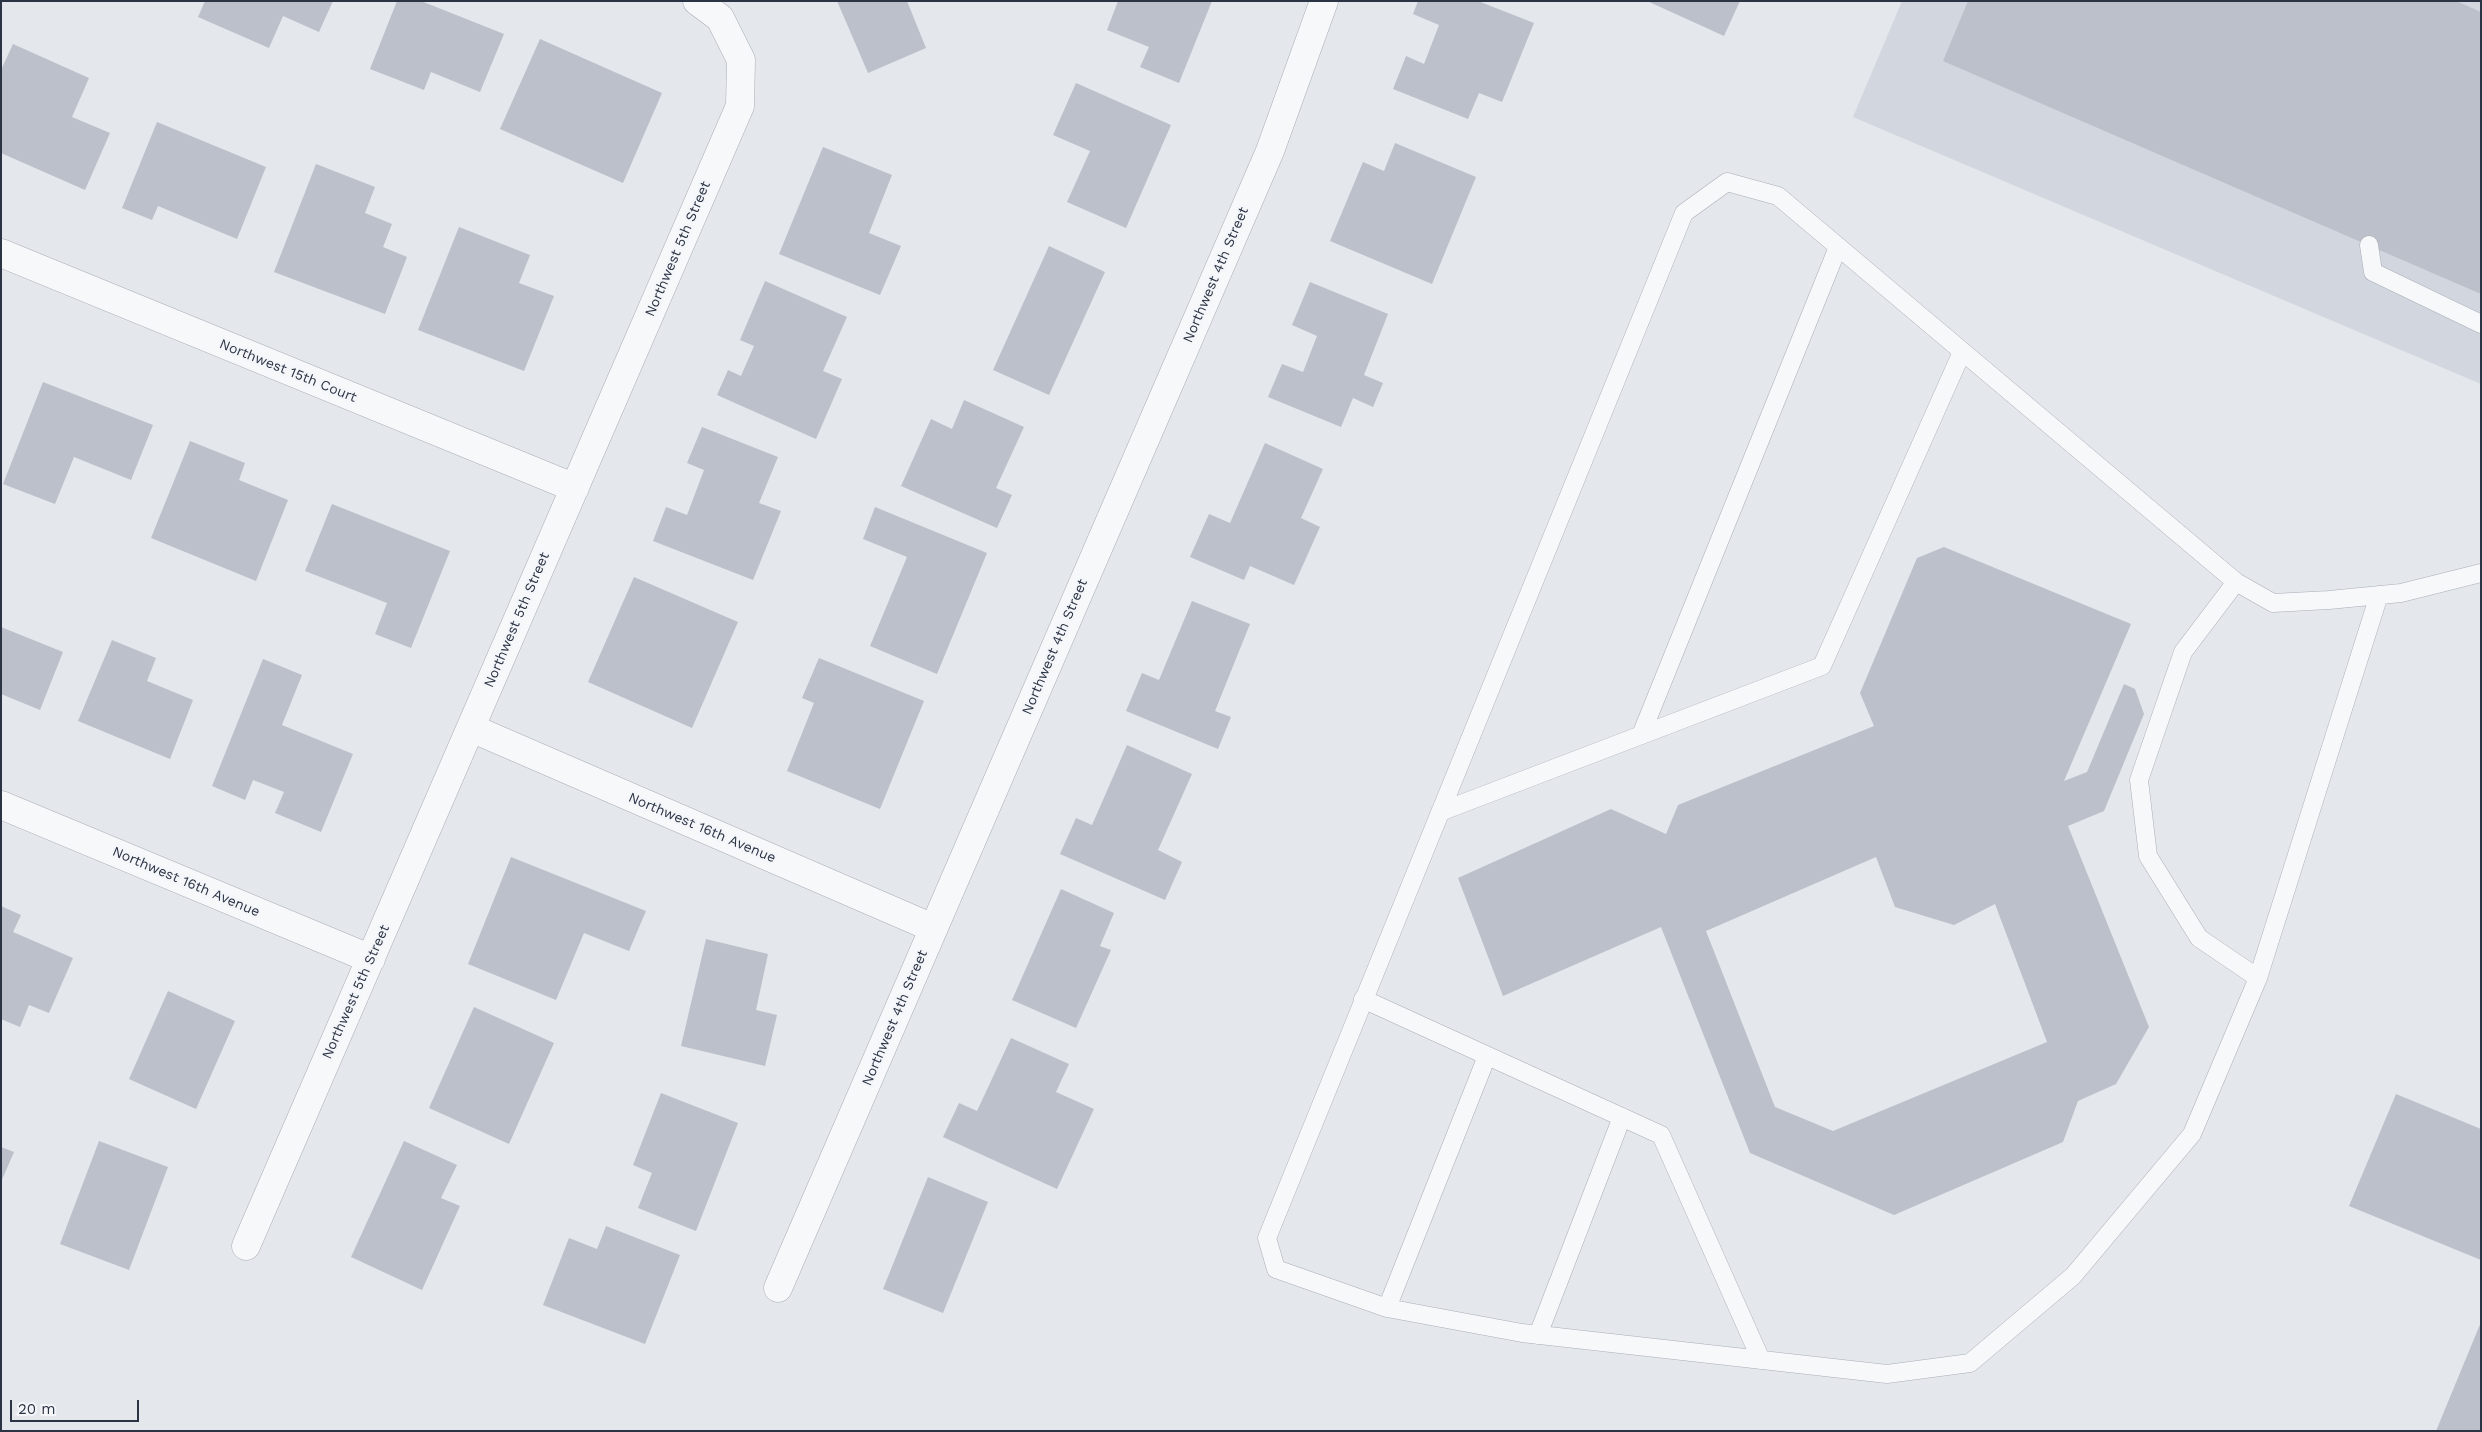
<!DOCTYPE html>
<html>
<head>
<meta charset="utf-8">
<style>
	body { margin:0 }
	#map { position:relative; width:2482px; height:1432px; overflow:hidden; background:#e4e7ec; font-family:"Work Sans",sans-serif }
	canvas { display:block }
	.frame { position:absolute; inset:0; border:2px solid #2b3445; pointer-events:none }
	.scale { position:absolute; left:10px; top:1400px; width:129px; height:22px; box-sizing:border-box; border:2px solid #2b3445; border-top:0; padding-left:6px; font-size:15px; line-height:18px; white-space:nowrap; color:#2b3445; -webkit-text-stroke:4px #f4f6f9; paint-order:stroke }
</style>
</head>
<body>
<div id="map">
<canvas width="2482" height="1432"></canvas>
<div class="frame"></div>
<div class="scale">20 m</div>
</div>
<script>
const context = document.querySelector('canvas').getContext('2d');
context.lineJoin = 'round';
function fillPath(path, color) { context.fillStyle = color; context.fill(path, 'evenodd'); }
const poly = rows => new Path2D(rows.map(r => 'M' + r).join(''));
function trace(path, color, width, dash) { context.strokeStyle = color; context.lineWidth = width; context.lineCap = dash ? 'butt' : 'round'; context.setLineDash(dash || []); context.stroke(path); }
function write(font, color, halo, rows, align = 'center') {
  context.font = font + ' "Work Sans",sans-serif'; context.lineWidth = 5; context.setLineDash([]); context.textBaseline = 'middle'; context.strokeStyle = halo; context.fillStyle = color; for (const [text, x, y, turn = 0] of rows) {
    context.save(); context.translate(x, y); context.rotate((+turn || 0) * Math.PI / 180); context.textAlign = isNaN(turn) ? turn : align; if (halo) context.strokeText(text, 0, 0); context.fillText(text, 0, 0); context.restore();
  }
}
const built = poly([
	[1902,1,2481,1,2481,384,1853,117]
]);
const building = poly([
	[205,1,333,1,319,32,283,16,269,48,198,17],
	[397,1,421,1,504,34,480,92,431,72,424,90,370,69],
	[837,1,907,1,926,48,868,73],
	[1118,1,1212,1,1179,83,1140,67,1149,47,1107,30],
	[1418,1,1478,1,1534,23,1502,102,1479,93,1468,119,1393,89,1406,56,1424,64,1439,25,1413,14],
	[1647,1,1740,1,1724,36],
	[1968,1,2456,1,2481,12,2481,294,1943,61],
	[540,39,662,93,623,183,500,129],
	[13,44,89,78,72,117,110,133,85,190,1,153,1,70],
	[1076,83,1171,125,1126,228,1067,202,1090,151,1053,135],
	[157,122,266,167,237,239,158,206,152,220,122,208],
	[1395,143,1476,177,1432,284,1330,241,1363,162,1384,171],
	[823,147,892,175,869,233,901,246,880,295,779,254],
	[316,164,375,187,365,213,392,224,383,247,407,257,385,314,274,272],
	[459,227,530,255,519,283,554,296,524,371,418,330],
	[1049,246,1105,272,1049,395,993,370],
	[765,281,847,317,823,371,842,379,816,439,717,395,728,370,741,376,754,346,740,340],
	[1310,282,1388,314,1364,375,1383,383,1373,407,1353,398,1341,427,1268,397,1282,364,1303,372,1317,336,1292,325],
	[43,382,153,425,131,480,74,457,55,504,3,484],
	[964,400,1024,427,996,488,1012,495,997,528,901,486,931,419,952,429],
	[702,427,778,457,759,503,781,511,753,580,653,541,666,507,687,515,704,470,687,463],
	[190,441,245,463,239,480,288,500,256,581,151,538],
	[1265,443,1323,469,1301,518,1320,527,1294,585,1250,566,1244,580,1190,557,1209,514,1230,523],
	[332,504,450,551,411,648,375,634,387,603,305,571],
	[875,507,987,553,937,674,870,646,907,557,863,539],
	[1944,547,2131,624,2064,781,2087,772,2124,684,2135,689,2144,714,2104,811,2068,826,2149,1027,2116,1084,2078,1101,2063,1142,1894,1215,1750,1153,1661,927,1503,996,1458,878,1611,809,1666,834,1678,805,1874,726,1860,693,1917,558],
	[1876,857,1895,907,1954,925,1995,904,2047,1042,1833,1131,1775,1107,1706,931],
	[634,577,738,622,692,728,588,682],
	[1192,601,1250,624,1215,711,1231,717,1218,749,1126,711,1142,673,1159,680],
	[1,627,63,652,40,710,1,694],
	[112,640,156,658,147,681,193,700,170,759,78,721],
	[819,658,924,701,880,809,787,771,814,703,802,698],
	[263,659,302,675,282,725,353,754,321,832,275,813,284,792,253,780,245,800,212,786],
	[1127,745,1192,774,1158,850,1182,862,1165,900,1060,854,1076,818,1092,825],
	[511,857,646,911,629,951,584,933,556,1000,468,964],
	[1061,889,1114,913,1100,946,1111,950,1076,1028,1012,1000],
	[1,906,21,915,13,932,73,958,49,1013,29,1005,20,1027,1,1019],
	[706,939,768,954,756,1010,777,1015,765,1066,681,1046],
	[168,991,235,1021,196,1109,129,1079],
	[474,1007,554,1043,509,1144,429,1108],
	[1011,1038,1069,1064,1056,1092,1094,1109,1057,1189,943,1137,959,1103,977,1111],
	[661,1093,738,1123,696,1231,638,1208,652,1173,633,1165],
	[2396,1094,2481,1129,2481,1260,2349,1206],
	[99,1141,168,1167,129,1270,60,1244],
	[404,1141,457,1165,441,1198,460,1206,422,1290,351,1257],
	[1,1147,14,1152,1,1182],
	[928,1177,988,1202,943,1313,883,1289],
	[606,1226,680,1255,645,1344,543,1305,569,1238,597,1249],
	[2481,1322,2481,1431,2436,1431]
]);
const service = poly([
	[2369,245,2373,272,2481,324],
	[2236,582,2183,652,2139,780,2148,856,2199,938,2258,978,2379,595],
	[1641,735,1838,247],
	[1440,812,1822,666,1962,352],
	[2258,978,2192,1134,2073,1276,1970,1363,1887,1374,1522,1333,1387,1308,1276,1269,1267,1238,1684,213,1727,182,1778,196,2236,582,2273,603,2329,600,2401,593,2481,573],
	[1363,999,1661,1135,1761,1360],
	[1387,1308,1487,1056],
	[1538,1335,1622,1117]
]);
const minor = poly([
	[1,253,575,488],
	[471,728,933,928],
	[1,805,371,959],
	[246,1246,740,106,741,60,720,18,697,1],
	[778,1288,1270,151,1324,1]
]);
const streetNames = [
	["Northwest 5th Street",678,249,-67],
	["Northwest 4th Street",1216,275,-67],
	["Northwest 15th Court",288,371,22],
	["Northwest 5th Street",517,620,-67],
	["Northwest 4th Street",1055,647,-67],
	["Northwest 16th Avenue",702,828,23],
	["Northwest 16th Avenue",186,882,23],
	["Northwest 5th Street",356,992,-66],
	["Northwest 4th Street",895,1018,-67]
];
fillPath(built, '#d2d6de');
fillPath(building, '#bbc0ca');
trace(service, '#a9aeb7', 19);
trace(minor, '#a9aeb7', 29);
trace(service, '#f7f8fa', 18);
trace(minor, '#f7f8fa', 28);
write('14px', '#2b3445', '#f4f6f9', streetNames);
</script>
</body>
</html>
